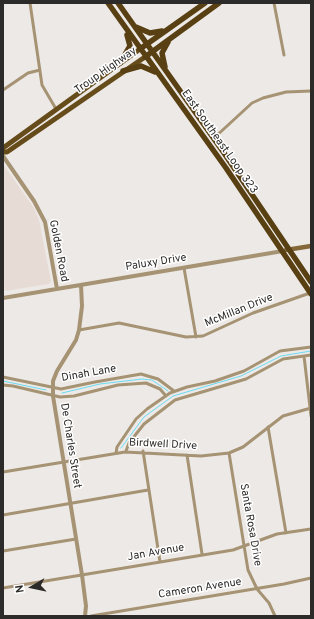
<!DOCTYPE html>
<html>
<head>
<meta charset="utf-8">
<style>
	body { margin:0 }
	#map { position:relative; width:314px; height:619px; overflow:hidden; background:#ede9e6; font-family:Overpass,sans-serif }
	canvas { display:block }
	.frame { position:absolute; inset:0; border:4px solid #2d2b2a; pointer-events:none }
	.north { position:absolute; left:12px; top:567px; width:40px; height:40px; -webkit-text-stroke:3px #fff; paint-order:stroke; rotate:261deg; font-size:11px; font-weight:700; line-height:16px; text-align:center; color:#2d2b2a }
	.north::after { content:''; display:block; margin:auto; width:14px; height:18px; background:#2d2b2a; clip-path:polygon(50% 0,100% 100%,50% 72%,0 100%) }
</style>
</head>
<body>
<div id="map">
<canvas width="314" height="619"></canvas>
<div class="frame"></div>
<div class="north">N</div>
</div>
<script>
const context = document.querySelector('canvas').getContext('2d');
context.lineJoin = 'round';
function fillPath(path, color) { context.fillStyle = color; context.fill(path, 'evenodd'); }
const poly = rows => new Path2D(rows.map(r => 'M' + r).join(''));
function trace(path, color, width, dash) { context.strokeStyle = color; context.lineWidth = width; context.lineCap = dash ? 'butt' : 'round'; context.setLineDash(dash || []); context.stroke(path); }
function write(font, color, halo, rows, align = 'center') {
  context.font = font + ' Overpass,sans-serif'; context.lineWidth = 3; context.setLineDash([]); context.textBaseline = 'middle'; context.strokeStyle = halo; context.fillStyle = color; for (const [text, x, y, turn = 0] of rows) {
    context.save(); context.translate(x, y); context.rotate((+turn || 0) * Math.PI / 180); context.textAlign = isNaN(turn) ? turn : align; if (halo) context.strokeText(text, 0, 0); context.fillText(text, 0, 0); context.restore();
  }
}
const built = poly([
	[3,164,34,208,39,220,51,281,49,284,5,291,3,279]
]);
const stream = poly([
	[3,381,46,390],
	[62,393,100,384,142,379,152,380,168,391],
	[121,448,144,417,173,396,241,376,281,356,311,351]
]);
const minor = poly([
	[30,3,42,85,56,109],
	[274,3,284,55],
	[3,90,28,73,40,70],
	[214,138,252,103,263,98,286,92,311,91],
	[184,268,196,337],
	[79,330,119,323,186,337,203,336,253,313,310,293],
	[304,356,311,416],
	[3,377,61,389,95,382,141,374,158,379,174,391],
	[3,385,13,386,60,397,74,396,118,385,146,383,160,389,166,396],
	[268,427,286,533],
	[126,451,129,443,144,424,175,400,246,379,283,359,311,355],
	[143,451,160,562],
	[116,453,117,447,136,419,147,409,170,393,187,387,215,381,244,371,280,351,311,347],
	[229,453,248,570,257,589,269,603,275,616],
	[187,455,202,554],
	[3,472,125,452,201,456,229,453,243,447,283,416,311,408],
	[3,515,148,490],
	[3,551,76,539],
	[3,588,233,550,277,534,311,529],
	[91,616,284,584,311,578]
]);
const tertiary = poly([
	[3,156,34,201,45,222,57,289],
	[81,285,82,306,79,330,76,340,57,371,53,381,53,396,82,575,86,606,85,616],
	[3,298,283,251]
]);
const secondary = poly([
	[286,250,311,246]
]);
const primary = poly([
	[3,148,140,49],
	[3,152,7,152,145,57]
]);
const trunk = poly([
	[108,3,226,168,311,294],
	[118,3,224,153,311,282],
	[136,27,150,33,162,31],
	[140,49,205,3],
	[145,57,219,3],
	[120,63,130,46,127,35],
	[165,67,162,53,168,42],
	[123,71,141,66,155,72]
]);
const streetNames = [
	["Troup Highway",106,71,-35],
	["East Southeast Loop 323",219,142,55],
	["Golden Road",58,251,79],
	["Paluxy Drive",156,263,-9],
	["McMillan Drive",239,311,-22],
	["Dinah Lane",89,374,-10],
	["Birdwell Drive",163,445,3],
	["De Charles Street",70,446,81],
	["Santa Rosa Drive",250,525,80],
	["Jan Avenue",156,553,-10],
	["Cameron Avenue",200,589,-9]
];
fillPath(built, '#e7dbd5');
trace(stream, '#69dbf4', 1);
trace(minor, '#a69374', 3);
trace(tertiary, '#a69374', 4);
trace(secondary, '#846839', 4.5);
trace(primary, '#674c1b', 5);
trace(trunk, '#594012', 5.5);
write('11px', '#2d2b2a', '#fff', streetNames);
</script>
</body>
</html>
